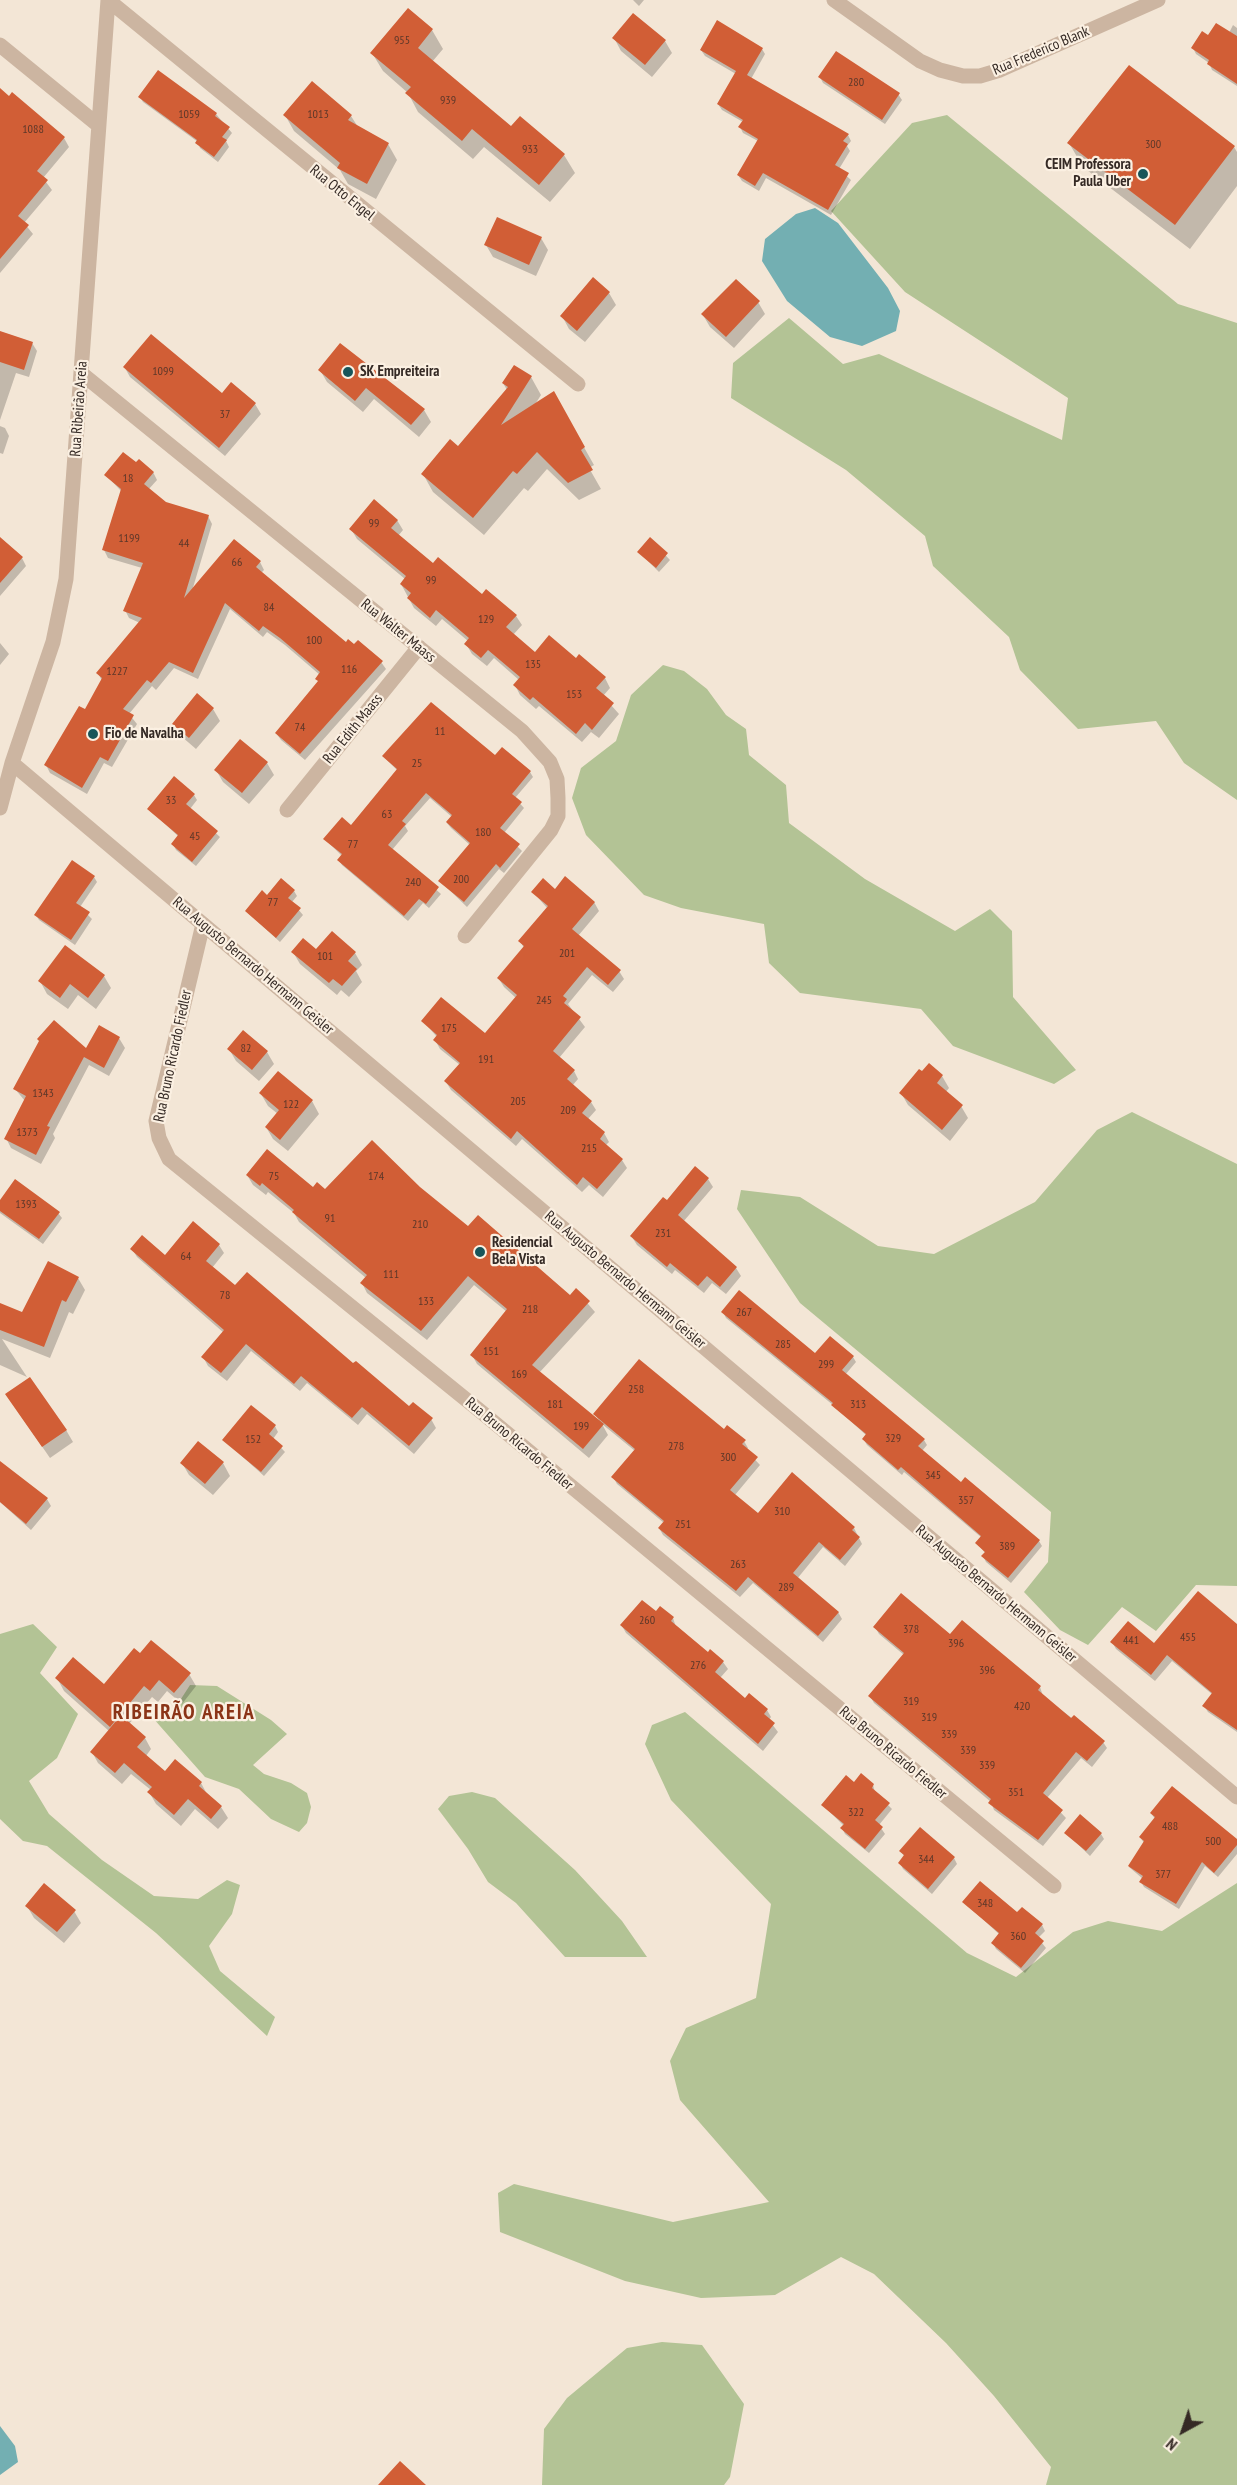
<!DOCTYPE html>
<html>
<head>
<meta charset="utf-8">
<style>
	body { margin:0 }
	#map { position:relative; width:1237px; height:2485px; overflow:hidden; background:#f3e6d6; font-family:"PT Sans Narrow",sans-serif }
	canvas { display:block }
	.north { position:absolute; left:1153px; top:2401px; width:60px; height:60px; -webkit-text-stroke:4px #fbf0e2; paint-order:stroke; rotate:220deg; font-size:16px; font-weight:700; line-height:24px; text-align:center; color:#352a25 }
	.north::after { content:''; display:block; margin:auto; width:21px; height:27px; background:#352a25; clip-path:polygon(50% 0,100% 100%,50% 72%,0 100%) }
</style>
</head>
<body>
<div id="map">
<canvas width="1237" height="2485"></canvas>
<div class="north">N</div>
</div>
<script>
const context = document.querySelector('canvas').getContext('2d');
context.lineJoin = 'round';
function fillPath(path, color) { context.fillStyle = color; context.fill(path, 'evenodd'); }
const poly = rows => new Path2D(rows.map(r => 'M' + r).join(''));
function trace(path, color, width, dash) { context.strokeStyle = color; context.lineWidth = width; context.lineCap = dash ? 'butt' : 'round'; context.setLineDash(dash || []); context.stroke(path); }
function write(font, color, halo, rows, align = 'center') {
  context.font = font + ' "PT Sans Narrow",sans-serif'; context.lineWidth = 4.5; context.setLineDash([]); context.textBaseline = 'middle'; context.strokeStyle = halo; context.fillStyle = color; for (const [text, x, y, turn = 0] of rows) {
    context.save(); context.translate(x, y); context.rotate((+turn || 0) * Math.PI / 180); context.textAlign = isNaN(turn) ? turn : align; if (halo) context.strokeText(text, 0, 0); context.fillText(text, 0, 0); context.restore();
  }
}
const green = poly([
	[947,115,1178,304,1237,323,1237,800,1184,763,1156,721,1078,729,1020,670,1009,637,933,566,925,536,846,470,731,398,733,363,789,318,843,364,879,354,1062,440,1068,398,905,292,831,211,912,123],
	[663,665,684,671,707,689,726,715,746,729,749,755,786,785,789,823,865,879,955,931,990,909,1012,931,1013,997,1076,1070,1054,1084,953,1046,921,1009,800,993,769,963,764,924,681,908,644,895,586,835,572,798,581,768,616,741,631,695],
	[1132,1112,1237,1164,1237,1586,1196,1585,1156,1631,1122,1607,1088,1645,1060,1630,1024,1592,1048,1562,1051,1512,800,1303,737,1209,741,1190,800,1197,878,1246,934,1254,1035,1202,1097,1130],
	[33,1624,57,1647,40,1673,78,1714,57,1758,29,1781,49,1814,102,1860,154,1896,198,1899,227,1880,240,1885,232,1914,209,1946,220,1971,275,2017,267,2036,156,1933,47,1846,23,1841,0,1819,0,1634],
	[190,1685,217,1686,271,1720,287,1734,253,1765,264,1774,291,1783,307,1793,311,1807,307,1823,299,1832,271,1819,239,1789,205,1777,145,1709,170,1716],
	[685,1712,967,1953,1016,1977,1073,1932,1108,1921,1162,1931,1237,1883,1237,2485,1046,2485,1051,2467,994,2396,946,2343,874,2274,841,2257,775,2295,701,2298,625,2281,500,2232,498,2193,514,2184,673,2222,769,2202,680,2100,670,2061,686,2028,756,1998,771,1904,671,1800,645,1744,652,1725],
	[472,1792,495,1798,575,1870,622,1921,647,1957,565,1957,516,1903,488,1882,468,1849,438,1809,449,1796],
	[662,2342,702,2345,744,2404,730,2477,724,2485,542,2485,544,2429,567,2398,627,2348]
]);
const water = poly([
	[815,208,838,223,888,288,900,311,896,331,862,346,830,337,787,301,762,261,765,239,796,214],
	[0,2426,15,2446,18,2462,0,2475]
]);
const shadow = poly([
	[633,0,644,0,639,6],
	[408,10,432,30,443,49,432,62,512,128,564,155,575,173,550,202,484,147,473,159,418,112,408,93,383,71,372,53],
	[1233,25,1237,28,1237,86,1212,70,1209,63,1196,54,1193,48,1229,33],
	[614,38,665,41,672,53,652,77,621,51],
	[762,49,765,54,751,79,848,135,851,141,847,146,850,151,839,169,851,180,831,215,766,178,759,191,742,181,738,175,758,141,743,133,740,127,743,122,722,110,718,104,736,74,705,56,701,50],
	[820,77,898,94,902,100,885,124,823,83],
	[312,83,351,116,358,127,388,144,397,160,376,199,348,184,340,170,294,131,285,115],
	[0,90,64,138,69,147,43,178,52,190,24,223,33,234,0,273],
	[140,97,216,114,232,133,226,141,229,147,218,162,200,148,198,142,143,102],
	[1069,143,1234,147,1237,152,1237,186,1190,249,1083,167],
	[541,238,548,250,536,276,493,257,486,245],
	[609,293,616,305,585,342,569,329,562,316],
	[758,302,765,314,734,348,710,327,703,315],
	[0,333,32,343,37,351,29,377,16,373,0,420],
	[125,368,222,395,231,385,255,404,261,414,225,456,130,377],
	[320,370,424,410,431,422,419,437,374,399,363,412,327,382],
	[531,377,541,395,534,406,554,394,594,465,589,468,601,489,579,500,547,469,528,491,524,488,484,535,433,492,423,474,458,448,507,390,503,383],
	[0,426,5,428,9,436,3,454,0,453],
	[136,464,153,472,157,480,148,490,165,504,208,516,212,524,192,591,260,562,264,570,261,573,346,644,381,662,386,669,305,760,281,740,276,733,319,682,320,675,285,645,267,632,263,637,230,609,198,679,174,668,156,690,152,686,129,714,137,724,112,767,104,763,87,794,50,773,46,765,85,711,102,681,98,673,140,623,129,618,125,610,142,568,108,558,104,550,122,492,106,475],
	[397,520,403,530,398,536,433,565,516,616,522,625,513,635,535,654,576,660,605,678,610,688,603,696,619,714,599,738,591,732,582,742,539,706,536,709,520,695,515,685,519,680,494,658,487,666,472,654,466,644,468,641,442,619,436,626,414,608,401,584,405,579,357,539,351,529],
	[0,539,22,558,26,566,0,596],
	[650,539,670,560,659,572,639,552],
	[0,643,9,654,0,665],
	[213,709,220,721,196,749,181,736,174,724],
	[384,757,495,757,530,772,533,777,515,798,524,808,504,833,522,851,504,873,499,869,467,907,440,881,470,845,451,828,447,823,452,817,430,798,405,826,408,831,392,850,441,894,429,908,423,903,408,921,342,865,339,860,342,856,325,839,351,827,398,771],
	[267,763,274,775,249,804,223,782,216,770],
	[194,795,197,800,190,809,220,837,196,866,176,850,173,844,179,837,149,809],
	[94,877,97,882,80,907,92,919,75,945,39,920,36,915],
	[294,891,297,896,292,902,303,915,280,942,246,911,267,897],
	[555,891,594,902,599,911,578,936,619,971,624,979,613,992,592,975,568,1004,585,1027,559,1058,574,1071,578,1079,572,1086,591,1102,596,1110,588,1119,604,1133,609,1142,605,1146,622,1160,627,1168,603,1197,589,1185,582,1192,522,1139,516,1146,451,1090,446,1082,460,1065,440,1049,435,1040,437,1037,423,1021,485,1035,516,998,504,987,499,979,524,948,520,941,548,909,533,892],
	[65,947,104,976,111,988,96,1009,78,995,68,1009,47,994,40,981],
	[293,952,355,953,362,965,356,971,362,982,349,997,341,990,337,995,300,964],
	[100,1028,119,1038,125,1048,109,1076,89,1065,53,1134,55,1138,41,1164,11,1148,6,1138,25,1101,15,1089,87,1050],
	[229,1049,267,1052,274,1064,259,1081,236,1061],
	[929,1065,942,1076,949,1088,945,1093,961,1106,968,1118,950,1141,908,1105,901,1093],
	[278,1073,312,1101,319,1114,288,1151,273,1139,266,1127,278,1114,268,1106,261,1094],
	[247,1175,325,1191,419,1188,468,1229,570,1297,576,1290,595,1312,539,1373,600,1422,595,1414,724,1431,744,1441,748,1448,746,1450,760,1465,735,1495,758,1515,854,1528,862,1544,845,1566,823,1547,797,1579,838,1612,842,1619,823,1642,753,1583,740,1597,663,1535,659,1528,664,1523,617,1484,613,1477,635,1451,602,1424,608,1435,589,1458,477,1364,472,1355,507,1312,474,1285,427,1340,367,1293,362,1283,366,1278,299,1222,294,1213,268,1192,266,1195,253,1185],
	[708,1179,713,1187,683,1222,736,1268,741,1276,726,1294,712,1283,704,1293,675,1270,672,1274,637,1245,632,1237,667,1202],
	[0,1203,58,1213,62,1218,43,1244,0,1213],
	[219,1245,224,1253,212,1268,236,1288,410,1408,431,1419,436,1428,414,1454,367,1414,358,1425,307,1383,300,1391,251,1351,227,1381,208,1366,203,1357,224,1333,137,1257,132,1249,166,1257],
	[78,1278,85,1290,73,1314,69,1312,50,1358,2,1339,27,1377,0,1365,0,1305,23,1314],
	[723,1312,816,1355,853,1357,856,1362,845,1375,924,1440,927,1445,922,1451,961,1484,1039,1541,1042,1546,1011,1583,986,1562,983,1556,985,1553,977,1543,982,1538,904,1472,902,1475,867,1445,864,1440,867,1436,833,1405,726,1318],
	[14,1406,66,1430,73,1442,50,1458],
	[252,1407,275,1426,278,1432,273,1439,285,1452,264,1476,224,1440],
	[0,1462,47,1499,51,1506,31,1530,0,1502],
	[182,1463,223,1463,230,1476,213,1495,189,1475],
	[656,1614,673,1618,676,1627,708,1654,723,1662,728,1669,720,1678,746,1700,767,1710,771,1717,769,1720,778,1732,763,1751,626,1633,622,1626],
	[962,1622,1040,1687,1043,1696,1103,1742,1107,1748,1092,1767,1081,1758,1047,1798,1066,1818,1043,1846,994,1810,991,1802,874,1703,870,1696,904,1655,879,1634,875,1627,951,1636],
	[1237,1626,1237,1732,1208,1712,1204,1706,1213,1695,1172,1661,1155,1681,1116,1649,1112,1642,1154,1645],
	[140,1655,189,1674,196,1686,182,1704,167,1691,158,1702,152,1697,129,1724,145,1738,151,1749,146,1756,165,1773,175,1761,201,1783,208,1796,221,1807,228,1818,218,1829,195,1809,181,1826,156,1804,149,1792,151,1790,131,1774,122,1784,98,1763,92,1752,109,1731,64,1691,57,1678,104,1686],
	[854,1784,873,1785,875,1792,892,1809,879,1825,885,1834,869,1853,845,1834,842,1828,844,1826,823,1805],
	[1151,1813,1237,1841,1237,1854,1218,1877,1205,1866,1179,1909,1144,1887,1141,1882,1143,1879,1129,1867,1144,1843,1140,1837,1155,1819],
	[1066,1833,1101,1834,1104,1839,1090,1856],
	[901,1852,954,1858,957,1864,932,1894,903,1869,900,1863,905,1857],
	[964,1902,1017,1914,1042,1925,1045,1931,1038,1938,1046,1948,1025,1973,996,1949,993,1943,1000,1935],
	[27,1906,74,1911,81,1923,64,1943,34,1918]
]);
const building = poly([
	[408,8,433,29,418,48,511,126,520,116,565,154,539,185,472,129,462,141,405,93,411,87,370,53],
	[633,13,666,40,645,65,612,38],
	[717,20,763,48,747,75,849,134,843,141,848,144,835,165,849,173,828,210,763,173,755,186,737,175,758,139,738,127,743,120,717,104,736,71,700,50],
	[1216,23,1237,36,1237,84,1207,64,1209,60,1191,48,1202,31,1208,35],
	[836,51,900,93,882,120,818,77],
	[1129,65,1235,146,1175,225,1067,143],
	[158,70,217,113,215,116,230,127,222,137,227,140,214,157,195,143,197,140,138,97],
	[312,81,352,115,348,120,389,143,367,184,337,168,340,163,283,115],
	[0,88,9,96,12,92,65,137,37,171,48,180,18,216,29,225,0,259],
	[497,217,542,237,529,265,484,245],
	[593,277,610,292,577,331,560,316],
	[736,279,760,301,726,337,701,314],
	[0,331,33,342,24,370,0,362],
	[151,334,222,393,231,382,256,403,219,448,123,367],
	[340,343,425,409,411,425,366,388,355,401,318,370],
	[514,365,532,376,501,425,554,391,585,447,581,450,593,470,568,483,537,452,517,474,513,471,473,518,421,474,450,439,458,446,508,387,502,383],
	[123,452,136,462,139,459,154,472,144,484,166,502,209,515,184,598,234,539,261,561,256,567,346,642,348,639,354,644,358,640,383,661,300,754,275,733,318,681,315,679,320,672,280,638,263,626,259,631,225,603,193,673,169,662,151,683,147,680,123,709,134,715,108,761,100,757,82,788,44,765,79,706,85,709,102,678,96,673,142,618,123,611,143,563,102,550,121,489,104,475],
	[374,499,398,520,391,528,433,563,438,557,482,594,486,589,517,615,506,627,535,652,549,635,576,658,579,654,606,677,596,688,614,703,592,730,585,723,576,734,533,697,530,700,513,685,520,677,488,650,481,658,464,644,469,638,436,610,430,618,407,598,411,593,400,584,406,576,349,529],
	[0,537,23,557,0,583],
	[650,537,668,553,656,568,637,552],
	[197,693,214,708,189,738,172,724],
	[431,702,495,755,502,747,531,771,512,794,522,802,500,828,520,844,500,868,496,864,464,902,438,881,470,843,446,822,452,815,426,793,402,821,406,824,388,845,439,887,426,904,419,899,404,916,337,860,342,854,323,839,342,817,351,825,397,769,382,756],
	[240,739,268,762,242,793,214,770],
	[174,776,195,794,186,804,218,831,192,862,171,844,178,835,147,809],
	[72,860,95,876,76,903,90,912,71,940,34,915],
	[565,876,595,902,572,929,621,970,608,985,587,967,563,996,567,999,564,1003,581,1017,553,1051,575,1070,567,1079,592,1101,582,1113,605,1132,600,1139,623,1159,597,1189,583,1177,577,1185,517,1131,511,1139,444,1081,460,1063,433,1040,437,1035,421,1021,441,997,485,1033,517,995,497,978,524,946,518,941,548,906,531,892,543,878,555,889],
	[281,878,295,890,288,898,301,908,276,938,245,911,262,890,267,895],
	[332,931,356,952,348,961,357,969,342,986,333,979,329,983,291,952,303,938,316,949],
	[65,945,105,975,88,998,70,984,60,998,38,981],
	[54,1020,86,1048,99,1025,120,1037,104,1068,84,1057,47,1126,50,1127,36,1155,4,1139,26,1096,13,1089,39,1041,37,1039],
	[243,1030,268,1051,252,1070,227,1049],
	[929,1063,943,1075,937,1083,963,1105,942,1130,899,1093,919,1069,922,1071],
	[278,1071,313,1100,280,1140,265,1127,279,1110,259,1093],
	[372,1140,420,1187,468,1226,478,1215,570,1295,576,1288,590,1301,532,1365,604,1424,583,1449,470,1355,507,1309,468,1276,421,1331,360,1283,367,1275,292,1212,294,1210,262,1183,260,1186,246,1175,267,1149,313,1187,317,1182,325,1189],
	[695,1166,709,1178,678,1215,737,1267,720,1287,707,1276,698,1286,670,1263,667,1267,630,1236,663,1197,667,1200],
	[15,1179,60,1212,39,1239,0,1211,0,1200],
	[193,1221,220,1244,206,1261,235,1285,247,1272,353,1363,356,1361,409,1406,413,1402,433,1418,409,1446,362,1407,352,1418,301,1376,294,1384,246,1344,221,1373,201,1357,224,1330,130,1249,142,1235,165,1255],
	[48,1261,79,1277,66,1302,62,1300,44,1347,0,1330,0,1303,22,1312],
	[739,1290,815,1353,830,1336,854,1356,842,1370,925,1439,918,1446,961,1482,965,1477,1040,1540,1008,1578,981,1556,985,1552,975,1543,981,1536,901,1467,898,1470,862,1439,866,1434,831,1405,833,1403,721,1312],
	[639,1359,724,1429,727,1425,746,1440,742,1444,758,1457,730,1490,758,1513,792,1472,855,1527,852,1530,860,1537,840,1560,819,1542,793,1573,839,1612,818,1636,748,1577,736,1591,658,1528,664,1521,611,1477,635,1449,593,1414],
	[30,1377,67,1430,42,1447,5,1394],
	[251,1405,276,1425,269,1434,283,1446,261,1472,222,1440],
	[198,1441,224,1462,205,1484,180,1463],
	[0,1461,48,1498,26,1524,0,1502],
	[1198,1591,1237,1624,1237,1730,1202,1706,1212,1693,1167,1655,1151,1675,1110,1642,1128,1621,1154,1643],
	[901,1593,950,1634,962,1620,1041,1686,1038,1690,1071,1718,1074,1715,1105,1741,1087,1761,1076,1752,1043,1793,1063,1810,1038,1840,988,1803,991,1799,868,1696,904,1653,873,1627],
	[642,1600,656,1611,660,1606,674,1617,671,1621,708,1652,710,1649,724,1661,715,1672,745,1698,749,1693,768,1709,764,1714,775,1723,758,1744,620,1625],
	[151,1640,191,1673,174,1693,159,1680,150,1691,144,1686,110,1727,55,1678,73,1657,104,1684,134,1648,140,1653],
	[121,1715,146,1737,137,1747,165,1771,175,1759,202,1782,199,1786,222,1806,211,1819,188,1799,174,1815,147,1792,152,1787,124,1763,115,1773,90,1752],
	[861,1773,874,1784,872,1788,890,1803,875,1820,883,1827,865,1849,840,1828,844,1824,821,1805,846,1775,854,1782],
	[1172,1786,1237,1839,1237,1845,1214,1873,1202,1862,1176,1904,1139,1882,1143,1876,1128,1866,1144,1841,1139,1837,1155,1817,1150,1813],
	[1080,1814,1102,1833,1086,1851,1064,1833],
	[920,1827,955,1857,928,1889,898,1863,904,1855,899,1851],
	[980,1881,1017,1912,1022,1907,1043,1924,1035,1933,1044,1941,1021,1968,991,1943,999,1933,962,1902],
	[44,1883,76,1910,57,1932,25,1906],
	[400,2461,426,2485,378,2485]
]);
const street = poly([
	[108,0,578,384],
	[834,0,920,61,940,70,963,76,980,76,1000,70,1158,0],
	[0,45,98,125],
	[81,373,522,731,550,762,557,779,558,798,558,816,551,830,465,936],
	[12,763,1237,1797],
	[0,808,12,763,53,642,66,579,108,0],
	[287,810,419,647],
	[203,924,156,1121,159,1138,169,1159,479,1410,1054,1886]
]);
const markers = [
	[1143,174,6,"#17555a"],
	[348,372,6,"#17555a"],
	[93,734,6,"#17555a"],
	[480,1252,6,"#17555a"]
];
const numberNames = [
	["955",402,41],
	["280",856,83],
	["939",448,101],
	["1059",189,115],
	["1013",318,115],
	["1088",33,130],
	["300",1153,145],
	["933",530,150],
	["1099",163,372],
	["37",225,415],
	["18",128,479],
	["99",374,524],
	["1199",129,539],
	["44",184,544],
	["66",237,563],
	["99",431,581],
	["84",269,608],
	["129",486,620],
	["100",314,641],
	["135",533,665],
	["116",349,670],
	["1227",117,672],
	["153",574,695],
	["74",300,728],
	["11",440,732],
	["25",417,764],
	["33",171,801],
	["63",387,815],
	["180",483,833],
	["45",195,837],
	["77",353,845],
	["200",461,880],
	["240",413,883],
	["77",273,903],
	["201",567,954],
	["101",325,957],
	["245",544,1001],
	["175",449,1029],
	["82",246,1049],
	["191",486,1060],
	["1343",43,1094],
	["205",518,1102],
	["122",291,1105],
	["209",568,1111],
	["1373",27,1133],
	["215",589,1149],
	["75",274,1177],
	["174",376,1177],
	["1393",26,1205],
	["91",330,1219],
	["210",420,1225],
	["231",663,1234],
	["64",186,1257],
	["111",391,1275],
	["78",225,1296],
	["133",426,1302],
	["218",530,1310],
	["267",744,1313],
	["285",783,1345],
	["151",491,1352],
	["299",826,1365],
	["169",519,1375],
	["258",636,1390],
	["181",555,1405],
	["313",858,1405],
	["199",581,1427],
	["329",893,1439],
	["152",253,1440],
	["278",676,1447],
	["300",728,1458],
	["345",933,1476],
	["357",966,1501],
	["310",782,1512],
	["251",683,1525],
	["389",1007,1547],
	["263",738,1565],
	["289",786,1588],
	["260",647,1621],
	["378",911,1630],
	["455",1188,1638],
	["441",1131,1641],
	["396",956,1644],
	["276",698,1666],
	["396",987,1671],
	["319",911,1702],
	["420",1022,1707],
	["319",929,1718],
	["339",949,1735],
	["339",968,1751],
	["339",987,1766],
	["351",1016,1793],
	["322",856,1813],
	["488",1170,1827],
	["500",1213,1842],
	["344",926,1860],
	["377",1163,1875],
	["348",985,1904],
	["360",1018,1937]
];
const streetNames = [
	["Rua Frederico Blank",1041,51,-23],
	["Rua Otto Engel",342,193,39],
	["Rua Ribeirão Areia",79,409,-86],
	["Rua Walter Maass",398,631,39],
	["Rua Edith Maass",353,729,-51],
	["Rua Augusto Bernardo Hermann Geisler",253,966,40],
	["Rua Bruno Ricardo Fiedler",173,1056,-78],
	["Rua Augusto Bernardo Hermann Geisler",625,1280,40],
	["Rua Bruno Ricardo Fiedler",519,1444,40],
	["Rua Augusto Bernardo Hermann Geisler",996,1594,40],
	["Rua Bruno Ricardo Fiedler",893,1753,40]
];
const poiNames = [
	["CEIM Professora",1131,165,"right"],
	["Paula Uber",1131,182,"right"],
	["SK Empreiteira",360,372],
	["Fio de Navalha",105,734],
	["Residencial",492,1243],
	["Bela Vista",492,1260]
];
const districtNames = [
	["RIBEIRÃO AREIA",184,1713]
];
fillPath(green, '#b3c395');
fillPath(water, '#73afb2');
fillPath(shadow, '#0003');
fillPath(building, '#d15e36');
trace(street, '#ccb5a1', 15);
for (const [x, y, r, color] of markers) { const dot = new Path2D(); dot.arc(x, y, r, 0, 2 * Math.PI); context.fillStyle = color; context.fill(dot); trace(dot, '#fbf0e2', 2); }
write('12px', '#5c3729', null, numberNames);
write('15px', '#352a25', '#fbf0e2', streetNames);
write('bold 15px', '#352a25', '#fbf0e2', poiNames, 'left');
context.letterSpacing = '1.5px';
write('bold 21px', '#8b3417', '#fbf0e2', districtNames);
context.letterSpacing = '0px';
</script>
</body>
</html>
